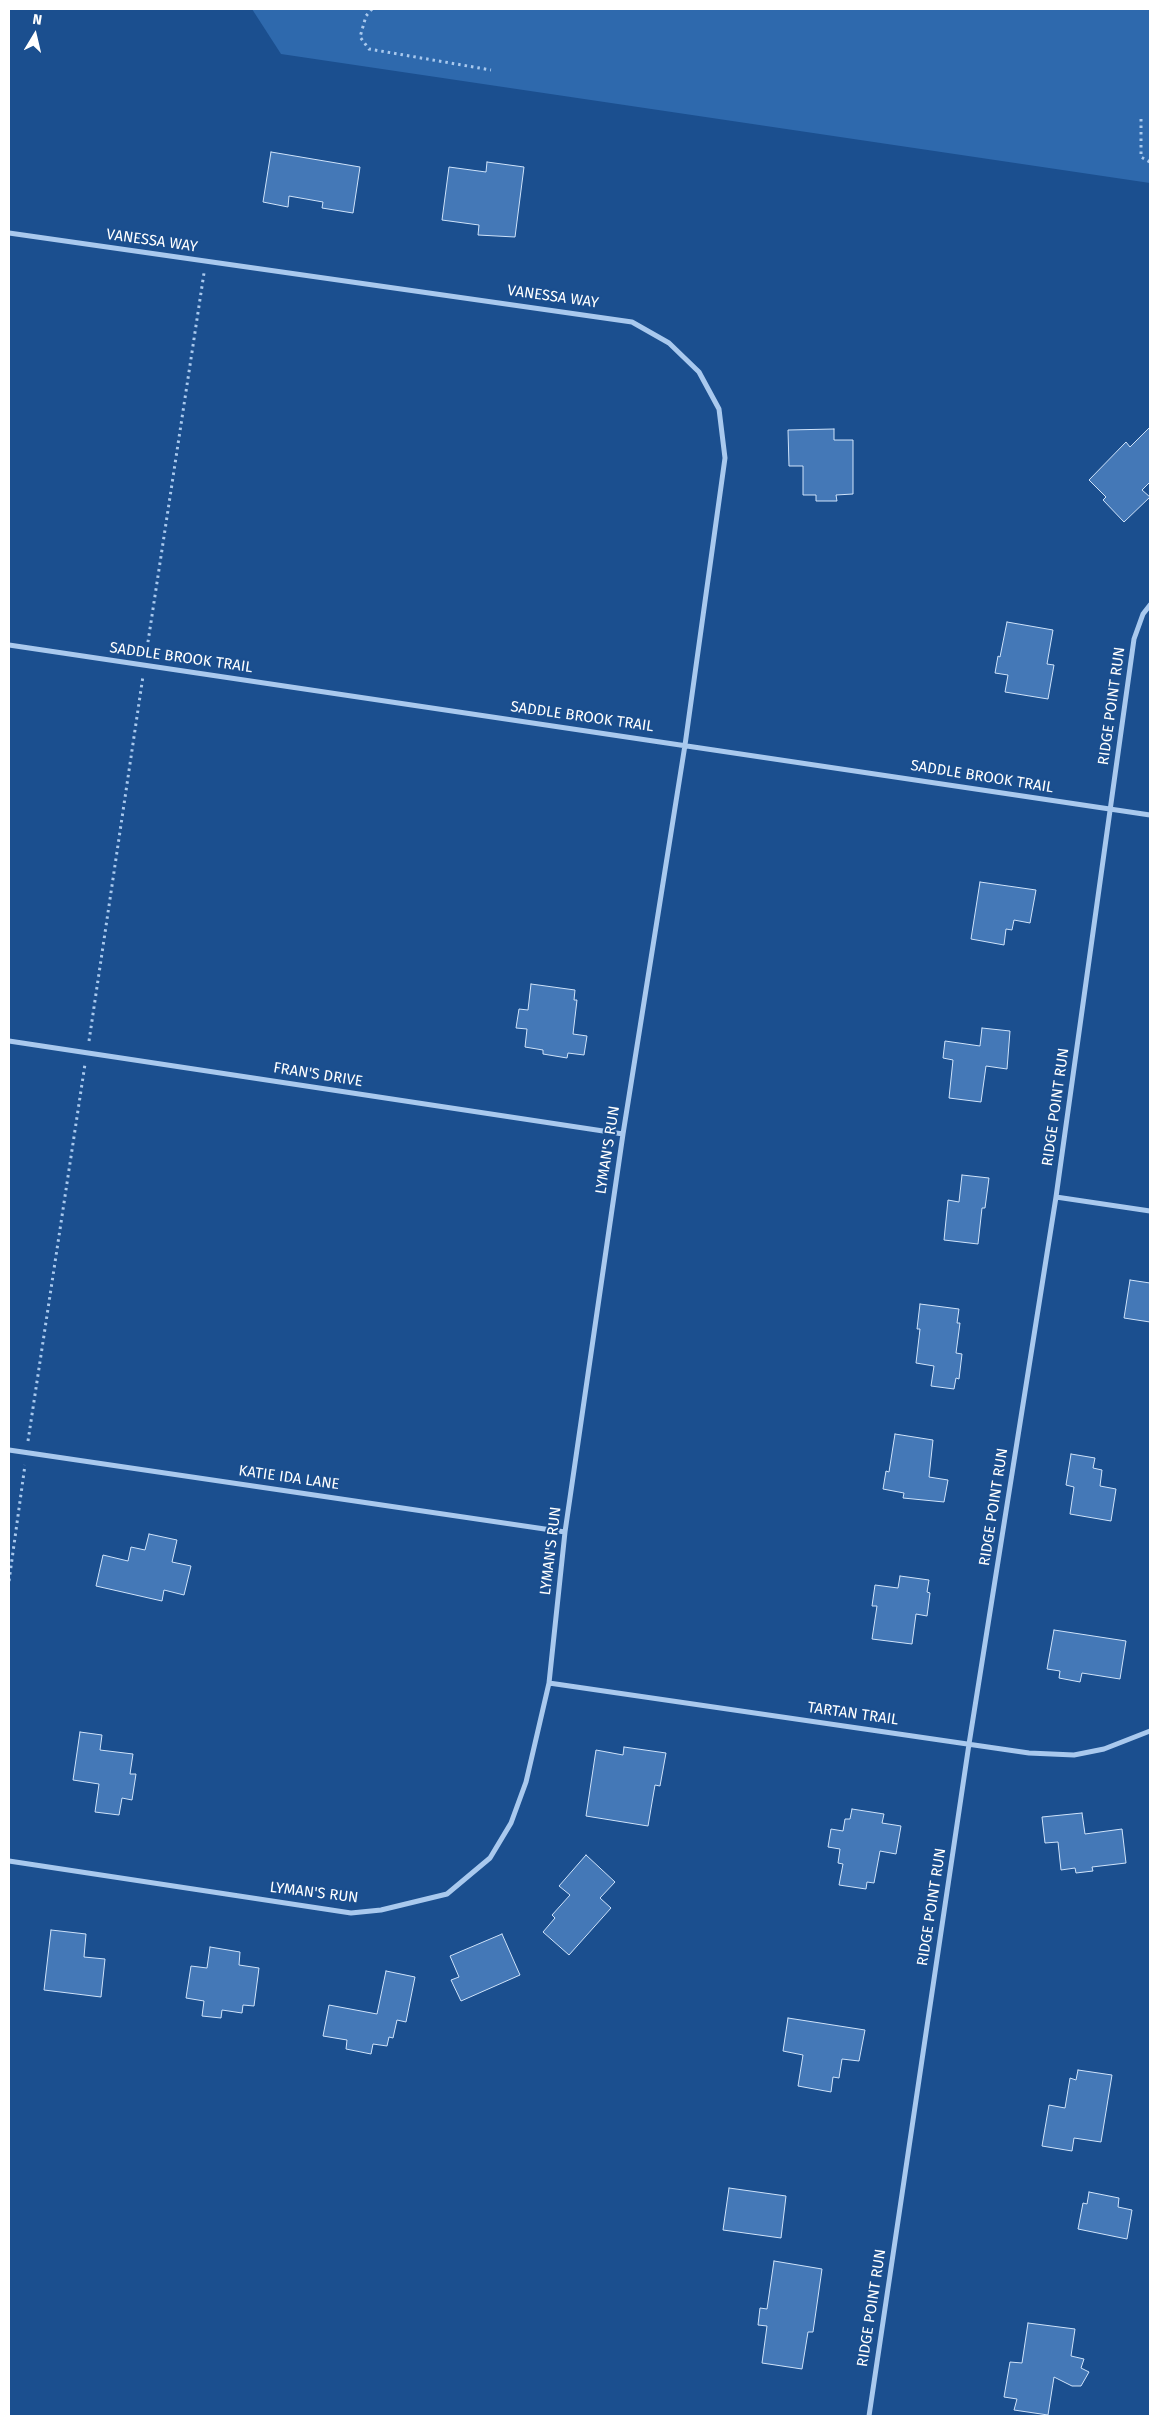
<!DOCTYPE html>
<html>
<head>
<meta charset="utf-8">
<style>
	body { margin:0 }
	#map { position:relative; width:1159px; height:2425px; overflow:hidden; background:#1b4f8f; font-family:"Fira Sans",sans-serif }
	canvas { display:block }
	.frame { position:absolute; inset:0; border:10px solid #fff; pointer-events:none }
	.north { position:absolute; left:10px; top:10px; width:50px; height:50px; -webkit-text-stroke:4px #1b4f8f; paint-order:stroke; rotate:9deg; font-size:14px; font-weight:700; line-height:20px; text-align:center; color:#fff }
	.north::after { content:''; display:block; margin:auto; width:18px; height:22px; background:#fff; clip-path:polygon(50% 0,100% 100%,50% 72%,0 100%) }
</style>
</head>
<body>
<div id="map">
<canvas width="1159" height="2425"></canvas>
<div class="frame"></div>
<div class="north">N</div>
</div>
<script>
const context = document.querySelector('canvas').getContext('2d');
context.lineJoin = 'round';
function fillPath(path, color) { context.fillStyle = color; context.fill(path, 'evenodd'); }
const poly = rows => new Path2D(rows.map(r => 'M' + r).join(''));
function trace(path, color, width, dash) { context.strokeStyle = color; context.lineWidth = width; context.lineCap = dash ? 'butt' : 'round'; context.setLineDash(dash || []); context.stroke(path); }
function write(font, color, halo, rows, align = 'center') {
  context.font = font + ' "Fira Sans",sans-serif'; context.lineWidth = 4; context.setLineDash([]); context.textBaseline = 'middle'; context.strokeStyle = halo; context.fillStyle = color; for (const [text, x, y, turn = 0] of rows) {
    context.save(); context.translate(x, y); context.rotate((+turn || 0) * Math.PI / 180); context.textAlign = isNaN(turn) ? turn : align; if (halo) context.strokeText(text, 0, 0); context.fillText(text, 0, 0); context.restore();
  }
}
const green = poly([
	[252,9,1150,9,1150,183,281,54]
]);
const building = poly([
	[271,152,360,167,353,213,322,208,323,202,289,196,288,207,263,202,271,152],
	[487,162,524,167,515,237,478,235,479,225,442,220,449,167,486,172,487,162],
	[1150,427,1150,482,1142,490,1150,497,1124,522,1103,500,1106,497,1089,480,1126,442,1130,447,1150,427],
	[834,429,834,440,853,440,853,494,836,495,837,501,816,501,816,495,803,495,803,466,789,466,788,430,834,429],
	[1007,622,1053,630,1047,664,1054,665,1048,699,1005,692,1008,675,995,673,998,656,1000,657,1007,622],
	[980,882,1036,890,1030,923,1014,920,1012,930,1006,929,1004,945,971,939,980,882],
	[531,984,575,990,574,1000,577,1000,573,1034,587,1036,584,1055,568,1053,567,1058,543,1054,543,1050,525,1047,527,1029,516,1028,519,1009,528,1010,531,984],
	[982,1028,1010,1031,1007,1069,986,1066,981,1102,949,1098,953,1060,943,1058,945,1041,980,1046,982,1028],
	[962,1175,989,1178,985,1208,982,1208,978,1244,944,1240,948,1200,959,1202,962,1175],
	[1130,1280,1150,1283,1150,1322,1124,1318,1130,1280],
	[920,1304,959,1309,957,1323,960,1323,956,1353,962,1354,959,1379,956,1378,954,1389,931,1386,934,1366,916,1363,920,1329,917,1329,920,1304],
	[895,1434,933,1440,929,1477,948,1480,944,1502,903,1498,904,1493,883,1489,886,1471,889,1472,895,1434],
	[1071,1454,1095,1458,1093,1468,1102,1470,1100,1486,1116,1489,1111,1521,1070,1514,1074,1487,1066,1485,1071,1454],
	[149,1534,177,1540,172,1562,191,1566,184,1595,164,1590,162,1601,96,1586,103,1555,128,1561,131,1547,145,1550,149,1534],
	[900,1576,929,1580,927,1592,930,1593,927,1616,916,1614,912,1644,872,1639,877,1606,872,1606,875,1585,898,1588,900,1576],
	[1054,1630,1126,1641,1120,1679,1082,1673,1080,1682,1059,1678,1060,1671,1047,1669,1054,1630],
	[80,1732,102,1735,100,1750,133,1754,130,1774,136,1774,132,1800,122,1798,119,1815,95,1812,99,1784,73,1780,80,1732],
	[624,1747,666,1753,660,1786,655,1785,648,1826,586,1816,596,1750,623,1755,624,1747],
	[852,1809,884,1814,882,1823,901,1826,896,1854,880,1851,874,1883,867,1882,866,1889,839,1885,843,1864,838,1863,840,1849,828,1847,831,1829,843,1831,845,1819,850,1819,852,1809],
	[1082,1813,1085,1834,1122,1829,1126,1863,1092,1867,1093,1871,1076,1873,1075,1868,1061,1870,1058,1842,1045,1843,1042,1817,1082,1813],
	[586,1855,615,1882,600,1898,611,1908,569,1955,543,1932,555,1918,552,1915,570,1895,559,1886,586,1855],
	[51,1930,86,1934,84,1957,105,1959,101,1997,44,1990,51,1930],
	[502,1934,520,1975,461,2001,451,1980,459,1977,450,1956,502,1934],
	[210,1947,240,1952,239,1965,259,1968,254,2006,243,2005,242,2013,222,2010,221,2018,202,2016,204,2001,186,1998,191,1966,207,1968,210,1947],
	[386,1971,415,1977,406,2022,397,2020,393,2038,389,2037,387,2046,373,2044,371,2054,346,2049,347,2040,323,2036,329,2005,377,2014,386,1971],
	[788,2018,865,2030,859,2061,842,2059,839,2078,833,2077,831,2092,798,2086,803,2055,783,2051,788,2018],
	[1078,2070,1112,2075,1101,2142,1074,2138,1072,2151,1042,2146,1049,2105,1065,2108,1070,2078,1076,2080,1078,2070],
	[729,2188,786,2196,781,2238,723,2230,729,2188],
	[1089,2192,1119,2198,1118,2207,1132,2210,1127,2239,1078,2229,1083,2203,1087,2204,1089,2192],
	[774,2261,822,2269,813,2332,808,2332,802,2369,762,2363,767,2326,758,2325,760,2308,767,2309,774,2261],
	[1028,2323,1075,2329,1071,2356,1084,2359,1081,2368,1089,2372,1081,2386,1072,2386,1054,2377,1048,2415,1014,2410,1017,2399,1004,2397,1010,2362,1022,2363,1028,2323]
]);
const path = poly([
	[372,9,366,16,360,37,369,49,491,70],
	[1141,119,1141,157,1150,162],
	[146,655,204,273],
	[89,1041,143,676],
	[28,1441,85,1064],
	[9,1581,25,1465]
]);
const street = poly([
	[9,233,632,322,669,343,699,372,719,409,725,458,685,745,623,1134,565,1532,549,1683,526,1782,511,1823,490,1858,447,1894,381,1910,351,1913,9,1861],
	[9,645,1150,815],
	[9,1041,623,1134],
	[1056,1197,1150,1211],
	[9,1450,565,1532],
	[549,1683,1029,1753,1074,1755,1104,1749,1150,1731],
	[869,2416,969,1744,1056,1197,1134,639,1143,614,1150,605]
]);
const streetNames = [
	["VANESSA WAY",152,241,8],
	["VANESSA WAY",553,297,8],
	["SADDLE BROOK TRAIL",181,658,8],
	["RIDGE POINT RUN",1112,706,-82],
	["SADDLE BROOK TRAIL",582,717,8],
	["SADDLE BROOK TRAIL",982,777,9],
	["FRAN'S DRIVE",318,1075,9],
	["RIDGE POINT RUN",1056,1107,-82],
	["LYMAN'S RUN",608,1150,-81],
	["KATIE IDA LANE",289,1478,8],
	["RIDGE POINT RUN",994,1507,-81],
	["LYMAN'S RUN",551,1551,-83],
	["TARTAN TRAIL",853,1714,8],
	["LYMAN'S RUN",314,1893,7],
	["RIDGE POINT RUN",932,1907,-81],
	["RIDGE POINT RUN",872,2308,-81]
];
fillPath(green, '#2e69ad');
fillPath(building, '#4478b7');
trace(building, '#cfe3fa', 1);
trace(path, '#a9c9ee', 3, [2.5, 4]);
trace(street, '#a9c9ee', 5);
write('15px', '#fff', '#1b4f8f', streetNames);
</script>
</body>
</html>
